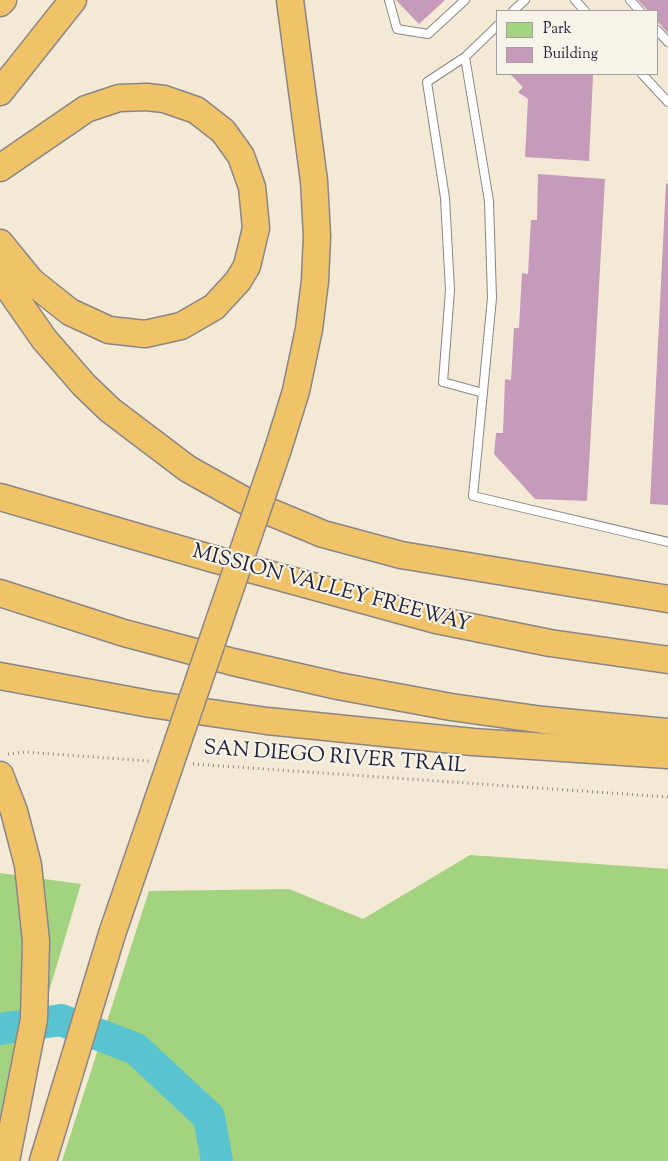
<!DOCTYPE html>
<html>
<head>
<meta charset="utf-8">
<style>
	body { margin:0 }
	#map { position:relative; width:668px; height:1161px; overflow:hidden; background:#f3e9d4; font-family:"Sorts Mill Goudy",serif }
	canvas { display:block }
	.legend { position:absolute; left:496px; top:10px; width:162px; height:65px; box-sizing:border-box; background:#f7f3e8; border:1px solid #a29fa3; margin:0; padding:6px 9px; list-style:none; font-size:15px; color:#22223b }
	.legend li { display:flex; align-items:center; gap:10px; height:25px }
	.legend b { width:25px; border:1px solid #a29fa3 }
</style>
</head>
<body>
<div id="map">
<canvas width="668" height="1161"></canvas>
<ul class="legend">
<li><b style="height:14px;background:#a3d280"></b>Park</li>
<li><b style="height:14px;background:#c69aba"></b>Building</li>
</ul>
</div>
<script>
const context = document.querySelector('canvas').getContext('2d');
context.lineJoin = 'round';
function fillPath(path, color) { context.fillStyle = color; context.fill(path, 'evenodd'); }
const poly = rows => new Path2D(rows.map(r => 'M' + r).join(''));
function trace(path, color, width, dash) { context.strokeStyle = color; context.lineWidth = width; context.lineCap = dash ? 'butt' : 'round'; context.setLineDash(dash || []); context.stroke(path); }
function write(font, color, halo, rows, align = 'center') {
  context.font = font + ' "Sorts Mill Goudy",serif'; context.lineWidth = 4.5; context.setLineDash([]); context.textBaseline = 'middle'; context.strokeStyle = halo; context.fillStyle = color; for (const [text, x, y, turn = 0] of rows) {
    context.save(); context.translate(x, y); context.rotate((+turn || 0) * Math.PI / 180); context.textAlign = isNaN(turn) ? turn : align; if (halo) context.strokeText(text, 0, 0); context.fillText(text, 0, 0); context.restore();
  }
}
const green = poly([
	[470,855,668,869,668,1161,62,1161,149,891,289,889,363,919],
	[0,873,81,884,0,1156]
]);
const river = poly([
	[0,1029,61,1020,136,1049,209,1117,217,1161]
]);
const building = poly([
	[396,0,445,0,419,24],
	[638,0,668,0,668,33,657,21,657,11,648,11],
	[510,74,593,75,589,161,525,157,528,99,518,92,523,87],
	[538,174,605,179,587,501,535,499,494,454,496,433,503,433,505,379,511,380,514,328,519,328,522,273,528,274,531,220,537,220],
	[666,183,668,184,668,505,650,504]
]);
const path = poly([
	[8,754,25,752,149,761],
	[193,764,668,797]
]);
const service = poly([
	[389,0,397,29,428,34,465,0],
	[575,0,585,11],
	[630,0,640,11],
	[513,11,525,0],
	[497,26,465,57,489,201,492,298,473,496,668,542],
	[657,30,668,42],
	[465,57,427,82,445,198,450,290,443,382,483,393],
	[642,74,668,102]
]);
const motorway = poly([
	[0,3,3,0],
	[0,92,73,0],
	[0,168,86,109,119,98,147,97,164,99,196,110,223,131,241,156,252,187,256,228,247,266,238,281,214,307,181,326,145,334,109,330,70,312,31,281,0,243],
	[0,276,44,339,84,385,110,410,188,469,251,504,323,534,401,555,668,599],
	[278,449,296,391,309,329,315,281,317,236,314,181,290,0],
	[0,497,210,558,436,620,550,643,668,660],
	[0,593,124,633,233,662,338,686,451,707,543,720,668,732],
	[0,676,150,704,267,721,473,742,668,755],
	[0,775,14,811,28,865,36,941,34,1019,6,1161],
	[43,1161,112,934]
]);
const motorwayBridge = poly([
	[112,934,278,449]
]);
const streetNames = [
	["MISSION VALLEY FREEWAY",331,590,15],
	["SAN DIEGO RIVER TRAIL",335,759,4]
];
fillPath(green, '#a3d280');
trace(river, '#58c4d0', 32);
fillPath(building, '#c69aba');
trace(service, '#8a8688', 10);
trace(motorway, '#8a8688', 29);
trace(path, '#8a8688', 3, [1, 4]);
trace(service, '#fff', 8);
trace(motorway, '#f1c369', 26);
trace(motorwayBridge, '#8a8688', 29, []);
trace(motorwayBridge, '#f1c369', 26);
write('21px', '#22223b', '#f7f3e8', streetNames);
</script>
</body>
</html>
